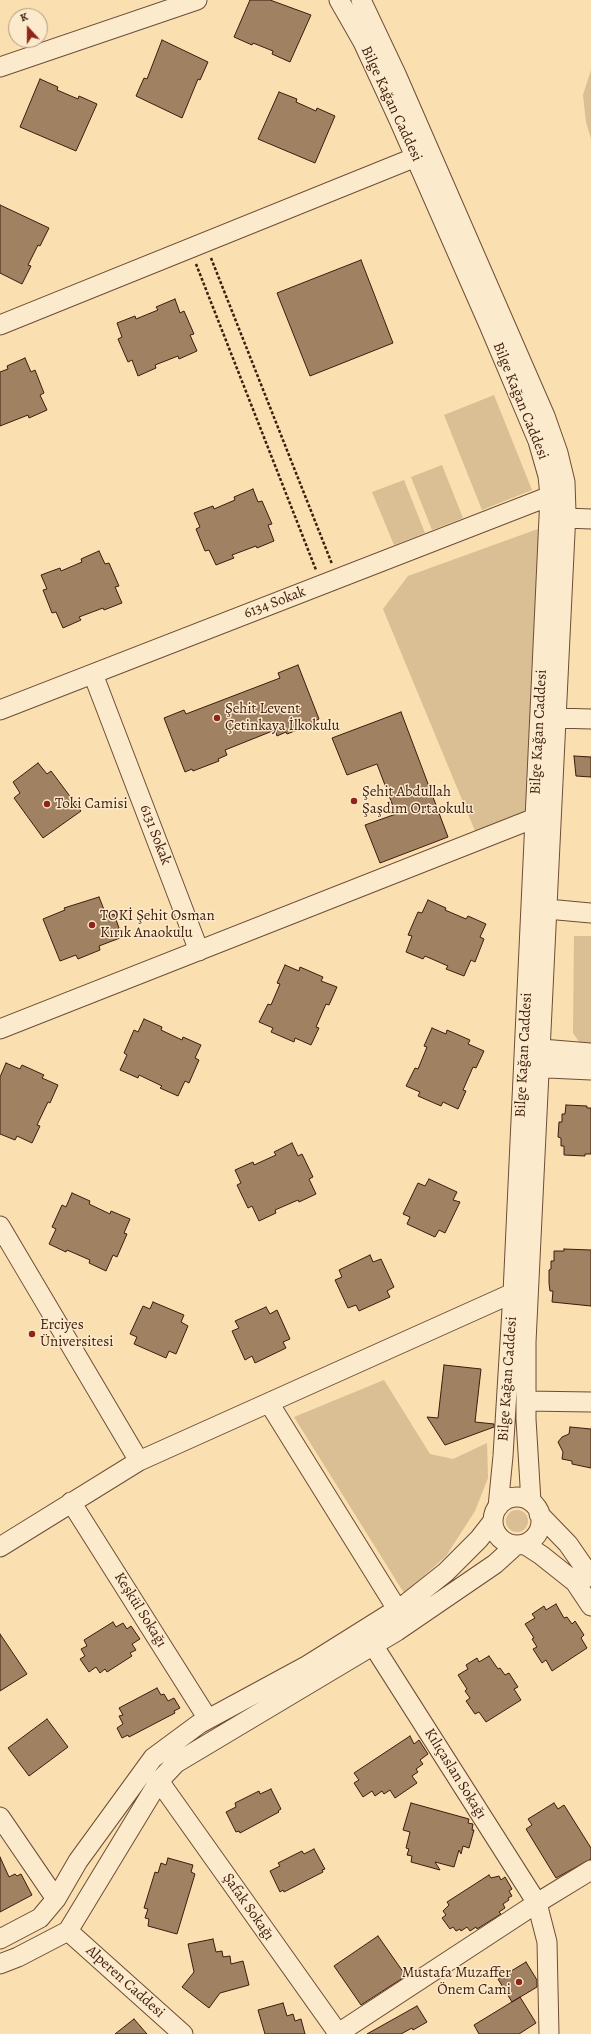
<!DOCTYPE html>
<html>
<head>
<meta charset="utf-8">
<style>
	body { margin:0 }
	#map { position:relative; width:591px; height:2034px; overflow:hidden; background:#fadfb0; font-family:Alegreya,serif }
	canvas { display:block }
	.north { position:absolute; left:8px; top:8px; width:40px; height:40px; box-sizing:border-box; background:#fceacc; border:1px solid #b09880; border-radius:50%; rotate:339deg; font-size:11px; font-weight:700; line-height:16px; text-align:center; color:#3e1c0e }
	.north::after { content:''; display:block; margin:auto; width:14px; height:18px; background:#8f2418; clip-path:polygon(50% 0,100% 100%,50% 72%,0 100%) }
</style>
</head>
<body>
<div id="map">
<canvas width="591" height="2034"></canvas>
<div class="north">K</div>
</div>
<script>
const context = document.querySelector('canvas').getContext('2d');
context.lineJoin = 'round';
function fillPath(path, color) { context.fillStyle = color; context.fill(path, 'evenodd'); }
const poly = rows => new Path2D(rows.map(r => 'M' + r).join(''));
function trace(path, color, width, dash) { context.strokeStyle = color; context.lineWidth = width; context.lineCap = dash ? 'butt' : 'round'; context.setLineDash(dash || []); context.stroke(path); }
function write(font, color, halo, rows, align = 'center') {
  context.font = font + ' Alegreya,serif'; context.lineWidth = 3; context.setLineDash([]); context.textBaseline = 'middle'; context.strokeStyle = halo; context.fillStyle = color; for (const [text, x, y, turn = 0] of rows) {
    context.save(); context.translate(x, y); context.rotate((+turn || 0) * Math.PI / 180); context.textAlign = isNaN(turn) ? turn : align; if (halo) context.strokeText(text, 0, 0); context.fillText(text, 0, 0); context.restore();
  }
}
const green = poly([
	[591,70,591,139,586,122,583,95],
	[494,395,532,490,482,510,444,415],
	[442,465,463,518,432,530,411,477],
	[404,480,425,533,394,545,372,492],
	[546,526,530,817,475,831,383,609,408,576],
	[574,936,591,936,591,1049,584,1049,573,1033],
	[384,1380,430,1454,453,1459,487,1443,488,1478,475,1511,446,1556,404,1593,294,1417],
	'506 1521a11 11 0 1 1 22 0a11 11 0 1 1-22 0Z'
]);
const building = poly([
	[250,0,270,0,311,15,290,62,272,54,273,51,253,43,252,45,234,37,250,0],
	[162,40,208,62,200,80,198,79,182,118,136,96,144,78,147,79,162,40],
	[40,79,58,87,57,90,78,99,79,96,97,104,76,151,20,127,40,79],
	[279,92,297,99,296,102,316,111,317,108,335,116,315,163,258,139,279,92],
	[0,205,49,228,40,246,38,245,28,265,31,266,22,284,0,273,0,205],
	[361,260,393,343,310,376,277,293,361,260],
	[175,299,180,313,184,311,194,334,190,335,197,351,179,359,178,356,155,365,156,368,138,376,132,360,128,362,118,339,122,337,117,323,135,316,136,319,158,310,156,307,175,299],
	[25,358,31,372,35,370,44,393,40,395,47,410,29,418,28,415,0,426,0,372,8,369,7,366,25,358],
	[253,489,258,502,262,501,272,524,268,525,274,541,257,548,256,546,232,555,234,558,216,565,209,550,205,551,196,529,200,527,194,513,213,506,214,509,235,500,234,497,253,489],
	[99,551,105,564,109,563,119,586,115,587,122,603,104,610,103,608,79,617,81,620,63,628,56,612,52,613,43,590,47,589,41,575,60,568,61,571,82,562,81,559,99,551],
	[298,665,319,719,312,722,313,724,287,734,286,732,277,736,275,730,225,750,227,755,218,759,219,761,193,771,192,769,185,772,164,718,184,710,186,714,280,678,278,673,298,665],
	[401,712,448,837,380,863,365,825,396,814,377,764,347,775,332,738,401,712],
	[574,756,591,757,591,777,576,776,574,756],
	[38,763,47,774,51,771,81,811,43,838,14,798,20,793,13,782,38,763],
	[99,897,107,917,114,914,119,928,116,930,120,938,99,946,100,950,78,959,76,955,60,961,43,919,65,910,64,908,99,897],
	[428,900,446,908,445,910,466,919,468,916,486,924,480,937,484,939,475,962,471,960,464,976,446,969,448,966,425,956,423,959,406,952,412,936,408,935,418,912,422,913,428,900],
	[285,965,299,971,300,967,323,977,321,981,337,987,329,1005,326,1004,316,1027,319,1028,311,1045,295,1038,294,1042,271,1032,273,1028,259,1022,268,1004,271,1005,280,984,277,983,285,965],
	[144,1019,162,1027,161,1030,182,1040,183,1037,201,1045,195,1058,199,1060,189,1083,185,1081,178,1096,160,1088,162,1086,139,1075,138,1078,120,1070,127,1055,124,1053,134,1030,138,1032,144,1019],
	[432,1028,446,1034,447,1030,470,1040,468,1044,484,1051,476,1068,473,1067,463,1090,466,1091,458,1109,443,1102,441,1106,418,1096,420,1092,406,1086,415,1068,418,1069,427,1047,424,1046,432,1028],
	[6,1063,20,1069,22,1065,44,1075,42,1078,58,1085,50,1103,48,1102,37,1125,40,1126,32,1143,17,1136,15,1140,0,1134,0,1077,6,1063],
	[566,1105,587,1106,587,1108,591,1108,591,1154,585,1154,585,1156,564,1155,564,1146,561,1146,561,1138,558,1137,559,1122,562,1122,562,1114,565,1114,566,1105],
	[292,1143,298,1156,302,1154,313,1177,309,1179,316,1194,299,1202,298,1200,275,1210,276,1213,259,1221,252,1206,248,1208,237,1185,241,1183,235,1170,253,1162,254,1165,276,1155,274,1152,292,1143],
	[429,1179,457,1192,453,1200,460,1202,445,1233,439,1230,435,1237,407,1224,410,1217,403,1214,418,1183,425,1186,429,1179],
	[72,1193,90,1201,89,1204,110,1214,111,1211,130,1219,124,1233,127,1234,117,1257,113,1255,106,1271,89,1263,90,1260,67,1250,66,1252,49,1244,56,1229,52,1227,62,1205,66,1207,72,1193],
	[564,1249,591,1250,591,1306,552,1302,553,1291,550,1291,549,1283,549,1270,551,1269,551,1261,554,1261,554,1251,564,1251,564,1249],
	[370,1255,373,1262,381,1259,394,1287,387,1291,390,1297,359,1311,356,1305,348,1308,335,1280,342,1277,339,1270,370,1255],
	[153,1302,184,1315,181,1322,188,1326,176,1354,169,1351,166,1358,134,1344,137,1337,130,1334,143,1306,150,1309,153,1302],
	[266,1307,270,1314,277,1310,290,1339,283,1342,286,1348,255,1363,252,1356,245,1360,232,1331,239,1328,235,1321,266,1307],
	[444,1365,481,1369,475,1422,494,1424,494,1427,445,1445,427,1417,438,1418,444,1365],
	[570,1427,591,1429,591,1468,572,1464,572,1461,562,1459,563,1452,558,1442,562,1437,569,1434,570,1427],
	[556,1604,564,1618,567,1617,572,1624,575,1621,584,1635,581,1638,587,1648,552,1671,546,1660,542,1663,533,1649,537,1647,532,1639,534,1638,525,1624,535,1618,532,1614,544,1606,546,1610,556,1604],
	[113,1622,116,1627,123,1623,127,1629,131,1626,140,1639,132,1644,136,1650,130,1653,132,1656,107,1672,105,1669,100,1673,96,1667,89,1672,80,1659,85,1656,81,1649,87,1646,84,1640,113,1622],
	[0,1634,27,1674,0,1691,0,1634],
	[489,1656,498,1669,500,1668,505,1675,509,1673,518,1687,514,1689,521,1700,486,1722,479,1712,475,1714,466,1701,470,1698,465,1691,467,1689,458,1675,468,1669,466,1665,477,1658,479,1662,489,1656],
	[157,1688,161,1695,164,1694,168,1701,174,1698,180,1708,174,1711,175,1713,129,1737,128,1735,122,1738,117,1728,123,1724,119,1716,123,1715,119,1708,157,1688],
	[47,1719,68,1747,29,1776,8,1748,47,1719],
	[410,1736,414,1744,419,1740,428,1754,420,1760,423,1764,416,1769,418,1772,412,1776,417,1783,395,1798,390,1790,384,1794,382,1791,375,1796,372,1791,363,1797,354,1783,359,1780,354,1773,410,1736],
	[271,1789,281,1809,278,1811,279,1812,240,1833,239,1831,236,1832,226,1812,236,1807,235,1803,259,1791,260,1794,271,1789],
	[411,1803,469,1819,468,1823,473,1824,472,1830,474,1830,469,1848,463,1846,461,1854,459,1850,454,1867,435,1862,440,1870,411,1862,412,1856,407,1855,409,1849,406,1848,410,1832,403,1830,411,1803],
	[554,1803,558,1809,564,1805,591,1848,591,1859,556,1878,526,1829,532,1825,528,1819,554,1803],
	[314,1849,325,1869,322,1870,323,1872,284,1892,283,1890,280,1892,270,1871,280,1866,278,1863,302,1851,304,1854,314,1849],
	[0,1857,9,1877,15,1874,17,1876,21,1874,32,1895,0,1912,0,1857],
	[168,1858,193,1865,191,1872,195,1874,177,1934,148,1926,149,1919,145,1918,148,1909,144,1908,155,1872,158,1873,161,1863,166,1865,168,1858],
	[489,1875,491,1878,499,1876,501,1880,505,1877,512,1889,509,1891,512,1896,508,1898,509,1900,503,1904,505,1908,499,1912,501,1914,477,1929,476,1927,470,1931,467,1927,461,1931,460,1929,456,1931,453,1927,450,1929,442,1918,446,1915,443,1911,449,1905,447,1902,489,1875],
	[378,1936,406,1976,361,2005,334,1966,378,1936],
	[213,1939,216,1952,222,1951,223,1957,230,1956,231,1964,243,1961,249,1985,220,1993,209,2008,182,1987,194,1972,188,1944,213,1939],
	[526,1962,537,1980,537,1987,512,2002,498,1979,526,1962],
	[520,1997,536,2023,519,2034,479,2034,474,2025,520,1997],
	[283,2003,287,2016,293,2014,295,2021,301,2019,305,2034,265,2034,258,2010,283,2003],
	[417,2006,427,2022,413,2030,412,2028,401,2034,367,2034,417,2006],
	[134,2019,147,2034,115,2034,134,2019]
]);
const path = poly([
	[211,258,332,564],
	[196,264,316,570]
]);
const minor = poly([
	[339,0,363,42,399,120,489,325,538,441,548,476,550,496,513,1293,503,1456,498,1507],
	[361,0,396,74,545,416,558,453,565,482,566,512,526,1342,526,1419,531,1502],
	[0,67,197,0],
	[0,325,416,157],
	[566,518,591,519],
	[93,674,199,951],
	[0,710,550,496],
	[556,718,591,719],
	[547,909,591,913],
	[0,1029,535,818],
	[529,1048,591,1053],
	[527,1067,591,1070],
	[0,1226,139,1461,513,1293],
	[526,1401,591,1402],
	[269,1403,397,1609],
	'493 1521a24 24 0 1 1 48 0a24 24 0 1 1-48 0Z',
	[71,1502,208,1719],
	[539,1514,568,1544,591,1577],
	[524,1544,541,1555,575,1582,591,1606],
	[0,1547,139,1461],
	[373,1645,537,1903,547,1942,549,2034],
	[159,1781,338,2033],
	[0,1817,56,1899],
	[68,1931,183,2034],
	[0,1939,40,1918,56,1899,78,1861,153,1758,199,1724,308,1665,407,1603,446,1572,479,1539,493,1521],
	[0,1964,18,1957,68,1931,159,1781,176,1763,397,1631,495,1564,516,1545],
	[337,2034,537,1903,591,1870]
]);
const markers = [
	[217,718,4,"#8f2418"],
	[354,801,4,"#8f2418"],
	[47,804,4,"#8f2418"],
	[92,925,4,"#8f2418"],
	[32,1334,4,"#8f2418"],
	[519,1982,4,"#8f2418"]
];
const streetNames = [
	["Bilge Kağan Caddesi",391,104,65],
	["Bilge Kağan Caddesi",520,401,68],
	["6134 Sokak",275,603,-21],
	["Bilge Kağan Caddesi",539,732,-87],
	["6131 Sokak",155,835,69],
	["Bilge Kağan Caddesi",524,1055,-87],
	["Bilge Kağan Caddesi",508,1379,-86],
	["Keşkül Sokağı",140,1610,58],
	["Kılıçaslan Sokağı",455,1774,58],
	["Şafak Sokağı",248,1907,55],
	["Alperen Caddesi",125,1982,42]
];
const poiNames = [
	["Şehit Levent",225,709],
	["Çetinkaya İlkokulu",225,726],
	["Şehit Abdullah",362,792],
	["Şaşdım Ortaokulu",362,809],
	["Toki Camisi",55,804],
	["TOKİ Şehit Osman",100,916],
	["Kırık Anaokulu",100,933],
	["Erciyes",40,1325],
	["Üniversitesi",40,1342],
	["Mustafa Muzaffer",511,1973,"right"],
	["Önem Cami",511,1990,"right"]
];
fillPath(green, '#dabe94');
fillPath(building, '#a08162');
trace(building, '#3e1c0e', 1);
trace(minor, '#6d4d36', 21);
trace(path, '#3e1c0e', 2.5, [3, 2]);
trace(minor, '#fceacc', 19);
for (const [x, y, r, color] of markers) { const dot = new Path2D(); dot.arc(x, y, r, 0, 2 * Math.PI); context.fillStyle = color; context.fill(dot); trace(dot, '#fceacc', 1.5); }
write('15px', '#3e1c0e', '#fceacc', streetNames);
write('15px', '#3e1c0e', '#fceacc', poiNames, 'left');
</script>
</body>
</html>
